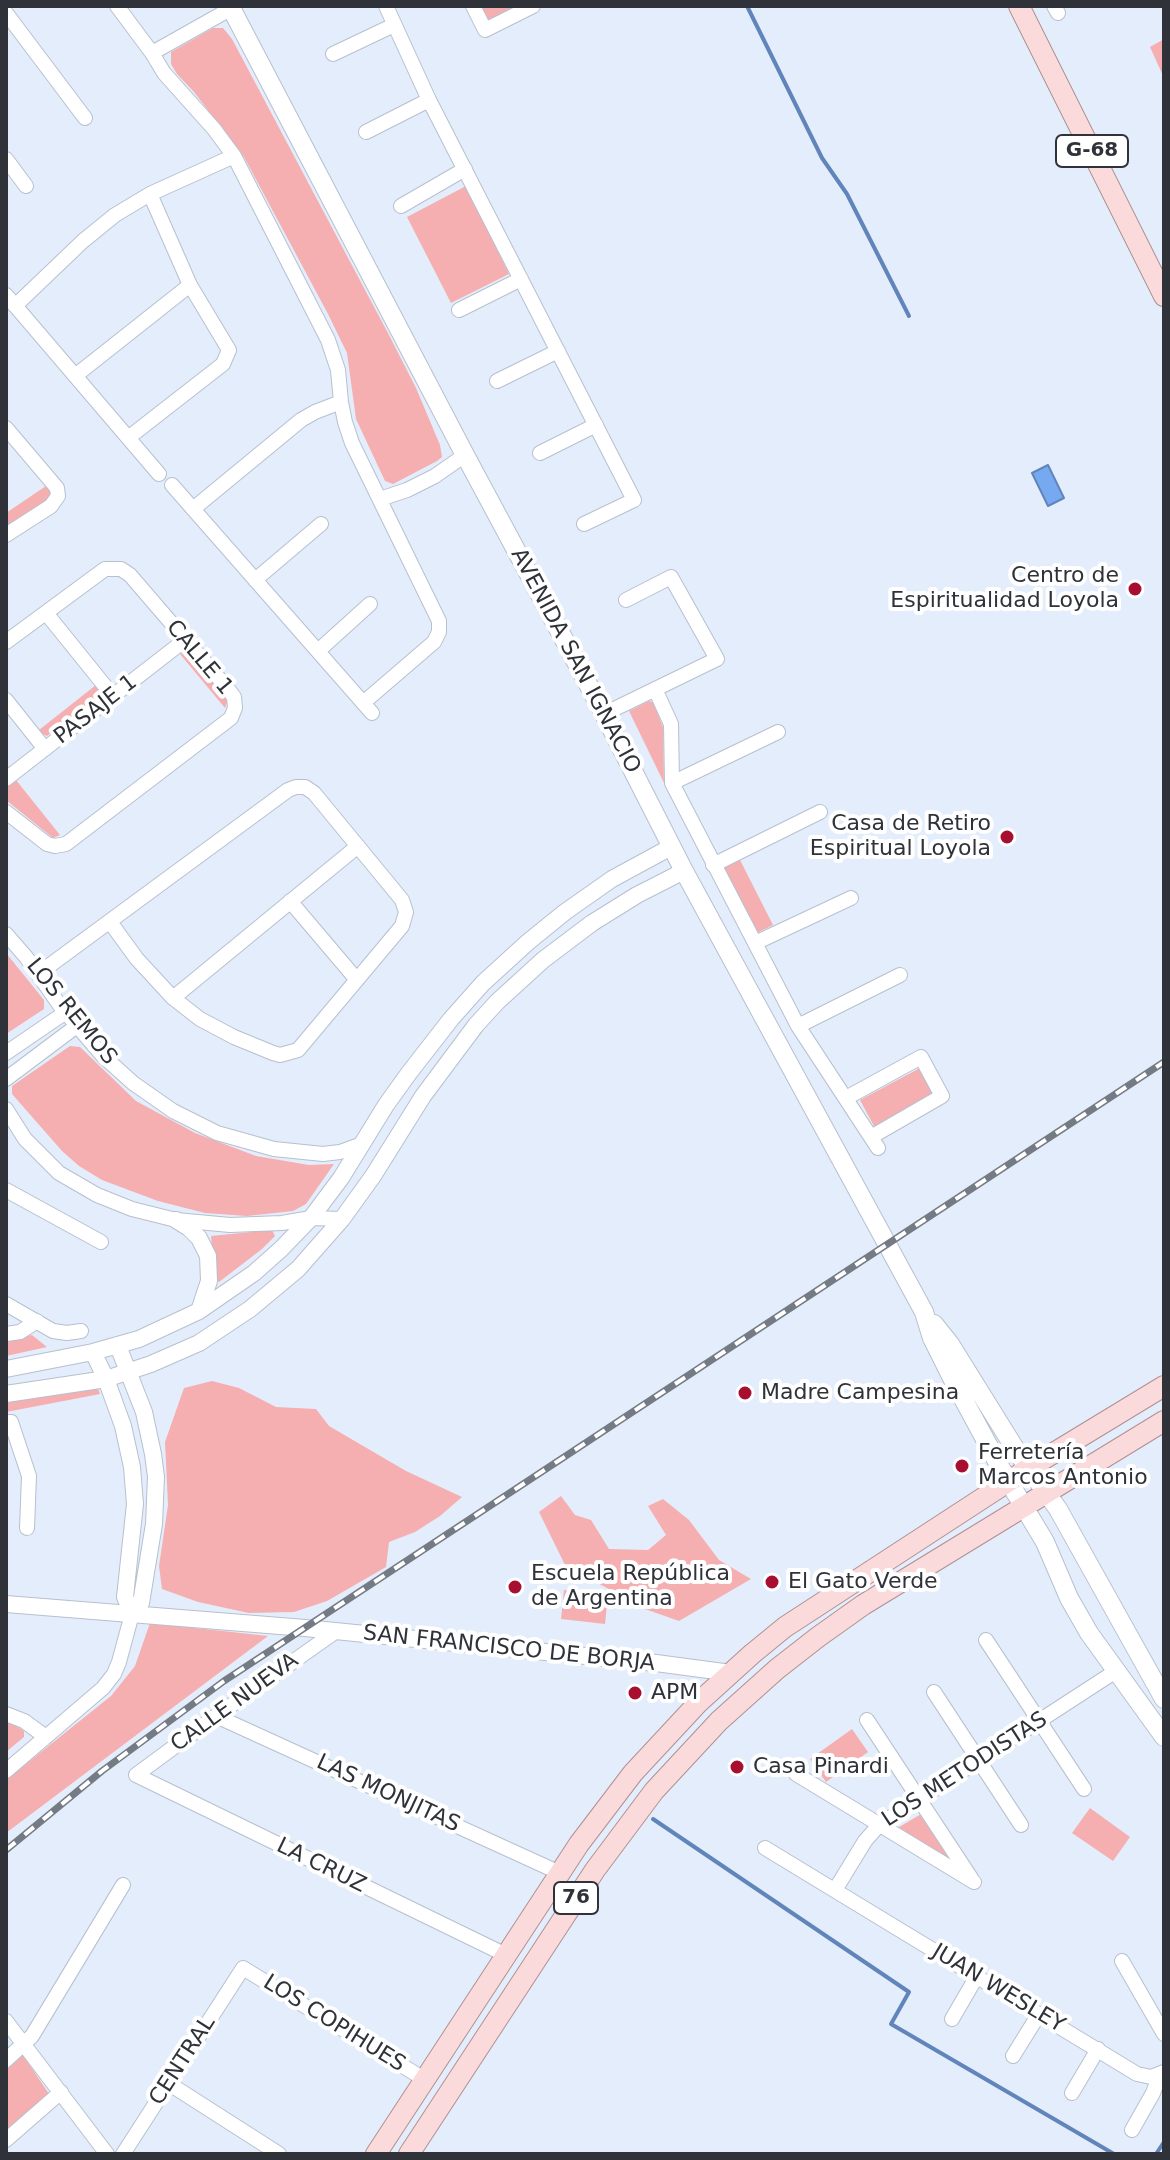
<!DOCTYPE html>
<html>
<head>
<meta charset="utf-8">
<style>
	body { margin:0 }
	#map { position:relative; width:1170px; height:2160px; overflow:hidden; background:#e3edfb; font-family:"DejaVu Sans",sans-serif }
	canvas { display:block }
	.frame { position:absolute; inset:0; border:8px solid #2f3238; pointer-events:none }
</style>
</head>
<body>
<div id="map">
<canvas width="1170" height="2160"></canvas>
<div class="frame"></div>
</div>
<script>
const context = document.querySelector('canvas').getContext('2d');
context.lineJoin = 'round';
function fillPath(path, color) { context.fillStyle = color; context.fill(path, 'evenodd'); }
const poly = rows => new Path2D(rows.map(r => 'M' + r).join(''));
function trace(path, color, width, dash) { context.strokeStyle = color; context.lineWidth = width; context.lineCap = dash ? 'butt' : 'round'; context.setLineDash(dash || []); context.stroke(path); }
function write(font, color, halo, rows, align = 'center') {
  context.font = font + ' "DejaVu Sans",sans-serif'; context.lineWidth = 8; context.setLineDash([]); context.textBaseline = 'middle'; context.strokeStyle = halo; context.fillStyle = color; for (const [text, x, y, turn = 0] of rows) {
    context.save(); context.translate(x, y); context.rotate((+turn || 0) * Math.PI / 180); context.textAlign = isNaN(turn) ? turn : align; if (halo) context.strokeText(text, 0, 0); context.fillText(text, 0, 0); context.restore();
  }
}
const green = poly([
	[480,6,517,6,487,21],
	[213,28,223,28,232,39,390,337,416,388,440,445,442,457,437,461,393,484,385,481,356,419,347,353,328,314,244,157,194,92,177,74,171,64,171,52],
	[1164,39,1164,78,1150,47],
	[466,186,509,274,451,303,407,217],
	[46,486,52,493,51,498,6,527,6,513],
	[185,652,188,653,228,700,225,708,180,654],
	[96,685,101,691,100,696,47,736,43,734,39,730],
	[649,701,653,702,663,727,664,783,629,711],
	[16,780,60,835,53,838,6,800,6,787],
	[740,860,773,925,757,933,724,868],
	[6,953,44,1000,44,1009,6,1034],
	[70,1046,80,1047,136,1101,195,1133,256,1156,309,1165,334,1164,306,1204,293,1211,247,1216,205,1213,158,1201,102,1180,79,1166,62,1151,12,1094,12,1086],
	[920,1068,935,1096,875,1128,860,1100],
	[272,1230,275,1236,262,1249,219,1282,215,1279,211,1236],
	[32,1335,47,1347,6,1356,6,1340],
	[212,1381,239,1388,276,1407,316,1409,329,1426,406,1471,462,1497,440,1516,415,1532,389,1542,386,1567,327,1601,294,1612,249,1613,198,1602,162,1589,159,1566,168,1505,165,1442,184,1388],
	[97,1385,100,1394,6,1412,6,1403],
	[561,1496,575,1515,591,1520,609,1549,648,1550,666,1535,648,1506,663,1499,689,1520,719,1560,751,1579,679,1621,645,1609,565,1565,539,1512],
	[564,1590,608,1595,605,1624,561,1619],
	[150,1623,268,1636,6,1833,6,1780,111,1696,135,1666],
	[6,1723,12,1723,24,1731,24,1737,6,1752],
	[852,1729,868,1752,826,1782,810,1759],
	[1090,1808,1130,1837,1113,1861,1072,1833],
	[923,1813,956,1866,894,1830],
	[23,2055,49,2094,6,2130,6,2070]
]);
const water = poly([
	[1048,465,1064,498,1048,506,1032,473,1048,465]
]);
const stream = poly([
	[747,6,822,158,847,194,909,316],
	[653,1819,909,1992,891,2024,1114,2154],
	[1156,2154,1164,2142]
]);
const minor = poly([
	[117,6,152,53,164,73,214,129,234,156,328,340,338,370,341,402,345,422,352,443,439,621,439,632,434,642,363,703],
	[386,6,429,100,634,500,584,524],
	[473,6,485,30,533,6],
	[1054,6,1058,13],
	[6,13,85,118],
	[152,53,232,8],
	[333,54,394,25],
	[366,132,429,100],
	[6,159,26,186],
	[401,206,465,169],
	[6,295,159,474],
	[15,306,83,241,115,215,150,194,234,156],
	[459,310,521,279],
	[75,376,190,285],
	[497,381,558,351],
	[6,428,57,488,58,496,51,506,6,535],
	[128,438,223,364,229,350,190,285,150,194],
	[540,453,596,425],
	[172,485,372,713],
	[380,499,407,490,435,476,465,455],
	[193,509,301,420,315,412,341,402],
	[255,580,321,524],
	[46,613,113,696],
	[6,642,105,569,121,569,130,575,228,689,234,697,235,708,231,718,66,844,55,846,47,844,6,812],
	[318,651,370,604],
	[655,689,671,724,672,783,798,1026,878,1148],
	[6,700,45,749],
	[604,714,717,659,671,577,626,600],
	[6,779,185,640],
	[672,783,778,732],
	[713,865,820,812],
	[290,901,357,980],
	[6,934,26,957,61,1007,103,1056,133,1083,173,1111,217,1133,274,1149,323,1154,340,1152,362,1144],
	[755,943,851,898],
	[38,974,288,790,296,787,305,787,314,793,402,900,406,912,402,926,298,1050,280,1055,273,1053,234,1037,200,1019,173,998,137,959,110,922],
	[173,998,358,846],
	[798,1026,900,975],
	[6,1053,66,1012],
	[6,1079,78,1025],
	[846,1098,921,1057,942,1096,871,1137],
	[6,1109,25,1139,59,1173,97,1195,132,1209,176,1220,230,1225,282,1223,311,1218,342,1219],
	[6,1190,101,1242],
	[6,1304,53,1331,67,1333,81,1331],
	[6,1334,20,1332,37,1321],
	[6,1422,11,1422,29,1476,27,1528],
	[335,1632,216,1716,136,1775,506,1955],
	[986,1640,1084,1789],
	[934,1692,1021,1825],
	[6,1714,24,1721,46,1737],
	[216,1716,560,1873],
	[867,1720,971,1878],
	[6,1771,103,1688,114,1674,119,1662,132,1614],
	[796,1774,974,1882],
	[765,1848,1137,2074,1151,2077,1164,2072],
	[835,1890,865,1841,879,1825,1116,1671],
	[1122,1961,1164,2034],
	[952,2019,977,1976],
	[6,2021,107,2154],
	[1013,2056,1039,2014],
	[6,2060,32,2036,123,1885],
	[168,2083,279,2154],
	[1072,2093,1098,2049],
	[1132,2130,1153,2093,1156,2085,1155,2076],
	[6,2140,61,2092],
	[123,2154,243,1968,424,2079]
]);
const tertiary = poly([
	[176,1220,189,1228,199,1238,208,1256,209,1281,199,1311],
	[118,1346,144,1412,153,1454,156,1477,154,1524,141,1603,132,1614],
	[93,1352,106,1379,123,1426,132,1467,135,1504,125,1597,132,1614],
	[6,1369,93,1352,139,1339,199,1311,254,1273,281,1249,311,1218,341,1178,386,1105,409,1073,451,1019,483,983,528,942,565,912,612,879,671,847],
	[6,1394,106,1379,151,1364,199,1343,250,1309,298,1269,342,1219,373,1176,423,1096,476,1025,497,1002,543,960,592,923,637,895,684,871],
	[6,1604,305,1628,656,1663,731,1673]
]);
const secondary = poly([
	[230,6,465,455,604,714,684,871,924,1312,932,1338,953,1380,1000,1467,1045,1542,1069,1598,1089,1633,1164,1737],
	[934,1324,950,1344,1019,1455,1058,1509,1164,1699]
]);
const primary = poly([
	[1019,6,1164,296],
	[376,2154,579,1844,633,1773,699,1702,752,1654,785,1627,1029,1468,1164,1386],
	[409,2154,595,1870,654,1791,719,1721,777,1669,818,1637,863,1605,1164,1421]
]);
const rail = poly([
	[6,1850,102,1771,224,1681,1164,1062]
]);
const markers = [
	[1135,589,8,"#a70e30"],
	[1007,837,8,"#a70e30"],
	[745,1393,8,"#a70e30"],
	[962,1466,8,"#a70e30"],
	[772,1582,8,"#a70e30"],
	[515,1587,8,"#a70e30"],
	[635,1693,8,"#a70e30"],
	[737,1767,8,"#a70e30"]
];
const shields = [
	[1092,151,72],
	[576,1898,44]
];
const shieldNames = [
	["G-68",1092,151],
	["76",576,1898]
];
const poiNames = [
	["Centro de",1119,576,"right"],
	["Espiritualidad Loyola",1119,601,"right"],
	["Casa de Retiro",991,824,"right"],
	["Espiritual Loyola",991,849,"right"],
	["Madre Campesina",761,1393],
	["Ferretería",978,1453],
	["Marcos Antonio",978,1478],
	["Escuela República",531,1574],
	["de Argentina",531,1599],
	["El Gato Verde",788,1582],
	["APM",651,1693],
	["Casa Pinardi",753,1767]
];
const streetNames = [
	["CALLE 1",199,658,50],
	["AVENIDA SAN IGNACIO",575,661,62],
	["PASAJE 1",96,710,-38],
	["LOS REMOS",71,1012,51],
	["SAN FRANCISCO DE BORJA",509,1649,6],
	["CALLE NUEVA",235,1703,-36],
	["LOS METODISTAS",965,1770,-33],
	["LAS MONJITAS",388,1794,25],
	["LA CRUZ",321,1866,26],
	["JUAN WESLEY",998,1989,31],
	["LOS COPIHUES",334,2024,32],
	["CENTRAL",183,2061,-57]
];
fillPath(green, '#f6afb0');
fillPath(water, '#77a9f1');
trace(water, '#6185ba', 2);
trace(stream, '#6185ba', 4);
trace(minor, '#b7c0ce', 16);
trace(tertiary, '#b7c0ce', 18);
trace(secondary, '#b7c0ce', 20);
trace(primary, '#b09092', 22);
trace(minor, '#fff', 14);
trace(tertiary, '#fff', 16);
trace(secondary, '#fff', 18);
trace(primary, '#fadada', 20);
trace(rail, '#757b84', 7);
trace(rail, '#fff', 4, [12]);
for (const [x, y, r, color] of markers) { const dot = new Path2D(); dot.arc(x, y, r, 0, 2 * Math.PI); context.fillStyle = color; context.fill(dot); trace(dot, '#fff', 3); }
for (const [x, y, w] of shields) { const box = new Path2D(); box.roundRect(x - w / 2, y - 16, w, 32, 6); context.fillStyle = '#fff'; context.fill(box); trace(box, '#2f3238', 2); }
write('bold 20px', '#2f3238', null, shieldNames);
write('22px', '#2f3238', '#fff', poiNames, 'left');
write('22px', '#2f3238', '#fff', streetNames);
</script>
</body>
</html>
